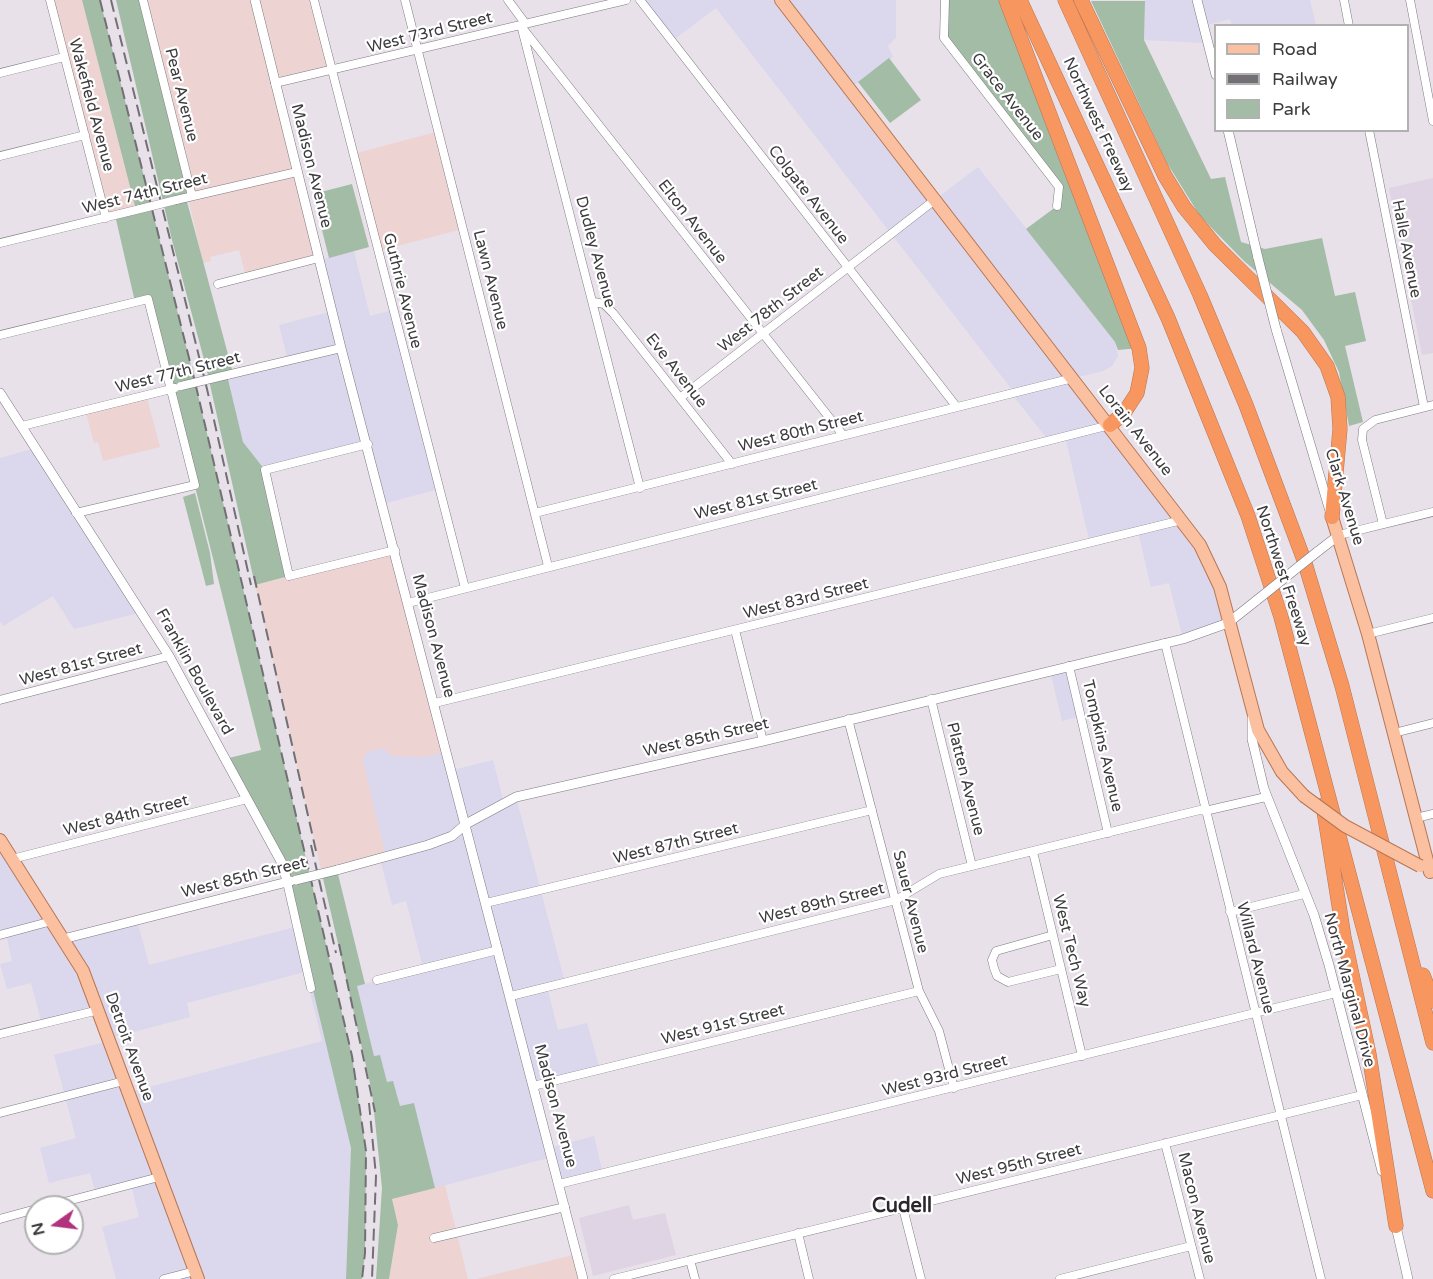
<!DOCTYPE html>
<html>
<head>
<meta charset="utf-8">
<style>
	body { margin:0 }
	#map { position:relative; width:1433px; height:1279px; overflow:hidden; background:#e8e1ea; font-family:"Varela Round",sans-serif }
	canvas { display:block }
	.legend { position:absolute; left:1214px; top:24px; width:195px; height:108px; box-sizing:border-box; background:#fff; border:2px solid #b1b1b2; margin:0; padding:8px 10px; list-style:none; font-size:18px; color:#3d3b3e }
	.legend li { display:flex; align-items:center; gap:12px; height:30px }
	.legend b { width:30px; border:2px solid #b1b1b2 }
	.north { position:absolute; left:24px; top:1195px; width:60px; height:60px; box-sizing:border-box; background:#fff; border:2px solid #b1b1b2; border-radius:50%; rotate:256deg; font-size:16px; font-weight:700; line-height:24px; text-align:center; color:#3d3b3e }
	.north::after { content:''; display:block; margin:auto; width:21px; height:27px; background:#b2327d; clip-path:polygon(50% 0,100% 100%,50% 72%,0 100%) }
</style>
</head>
<body>
<div id="map">
<canvas width="1433" height="1279"></canvas>
<ul class="legend">
<li><b style="height:8px;background:#fbc0a0"></b>Road</li>
<li><b style="height:8px;background:#737075"></b>Railway</li>
<li><b style="height:16px;background:#a2bca6"></b>Park</li>
</ul>
<div class="north">N</div>
</div>
<script>
const context = document.querySelector('canvas').getContext('2d');
context.lineJoin = 'round';
function fillPath(path, color) { context.fillStyle = color; context.fill(path, 'evenodd'); }
const poly = rows => new Path2D(rows.map(r => 'M' + r).join(''));
function trace(path, color, width, dash) { context.strokeStyle = color; context.lineWidth = width; context.lineCap = dash ? 'butt' : 'round'; context.setLineDash(dash || []); context.stroke(path); }
function write(font, color, halo, rows, align = 'center') {
  context.font = font + ' "Varela Round",sans-serif'; context.lineWidth = 4.5; context.setLineDash([]); context.textBaseline = 'middle'; context.strokeStyle = halo; context.fillStyle = color; for (const [text, x, y, turn = 0] of rows) {
    context.save(); context.translate(x, y); context.rotate((+turn || 0) * Math.PI / 180); context.textAlign = isNaN(turn) ? turn : align; if (halo) context.strokeText(text, 0, 0); context.fillText(text, 0, 0); context.restore();
  }
}
const commercial = poly([
	[640,0,896,0,896,38,888,46,893,57,849,89,936,199,978,167,1115,342,1118,356,1112,366,1103,371,1074,378,1200,545,1228,623,1183,639,1169,583,1151,587,1138,532,1090,544,1065,436,1048,440,1011,393,1013,391,716,8,672,41],
	[1145,0,1310,0,1316,25,1232,25,1230,19,1199,27,1203,43,1144,40],
	[354,251,370,316,393,310,439,489,383,504,367,444,265,470,243,442,227,375,288,361,279,325,333,311,319,260],
	[35,448,143,612,74,629,53,596,3,626,0,621,0,458],
	[1069,666,1081,716,1062,721,1050,671],
	[383,748,448,752,453,770,493,760,504,803,516,797,565,982,547,987,558,1030,587,1023,600,1070,533,1086,550,1148,594,1136,603,1174,559,1184,552,1157,435,1188,414,1104,400,1107,393,1082,387,1083,380,1055,374,1056,357,986,423,968,406,901,392,905,380,859,386,857,363,761,367,751],
	[0,840,63,938,137,920,149,965,299,926,351,1148,346,1279,116,1279,102,1227,139,1217,131,1185,96,1194,90,1173,49,1183,40,1148,76,1138,54,1055,109,1041,99,1010,42,1024,31,983,7,989,0,964,12,961,6,934,0,935],
	[305,972,322,1041,134,1091,115,1037,190,1017,187,1003]
]);
const industrial = poly([
	[50,0,82,0,136,210,106,218],
	[143,0,314,0,332,71,276,83,319,258,246,277,239,250,210,257,211,261,203,263],
	[436,132,463,229,378,251,353,154],
	[147,398,160,447,103,461,98,442,94,443,86,413],
	[395,550,448,752,423,757,392,756,383,748,367,752,363,761,386,857,322,874,255,585],
	[445,1185,468,1279,389,1279,398,1225,392,1199],
	[577,1254,583,1279,476,1279]
]);
const built = poly([
	[1433,178,1433,353,1422,355,1389,188],
	[629,1205,633,1220,665,1213,676,1255,593,1276,579,1218]
]);
const green = poly([
	[82,0,100,0,195,382,352,1056,366,1151,365,1253,362,1279,346,1279,351,1148,287,882,225,759,261,750,148,299,135,302,115,215,136,210],
	[116,0,143,0,192,196,186,198,233,373,227,375,243,442,265,470,289,576,255,585,206,367,172,240],
	[945,0,1006,0,1139,348,1118,350,1115,342,1026,229,1057,206,1059,187,944,38],
	[1091,1,1145,1,1144,40,1211,179,1225,177,1241,242,1265,249,1322,238,1335,296,1355,292,1366,341,1345,346,1363,422,1349,426,1339,372,1324,340,1302,310,1244,261,1200,216,1167,163],
	[889,58,921,100,890,123,858,82],
	[352,184,369,247,329,258,313,194],
	[195,493,210,553,214,584,206,586,183,497],
	[337,870,365,984,357,986,374,1056,380,1055,387,1082,393,1081,400,1106,414,1103,435,1188,392,1199,398,1225,389,1279,376,1279,382,1188,372,1092,322,874]
]);
const minor = poly([
	[50,0,106,218],
	[143,0,192,196],
	[314,0,465,588],
	[405,0,548,566],
	[508,0,525,23],
	[640,0,956,406],
	[945,0,944,38,1059,187,1057,206],
	[1344,0,1349,26],
	[1410,0,1433,121],
	[520,25,843,435],
	[522,29,640,488],
	[0,73,64,57],
	[275,83,626,0],
	[1369,130,1424,407],
	[0,156,85,135],
	[176,200,297,172],
	[0,243,140,209],
	[218,284,319,258],
	[594,302,604,304,613,313,732,464],
	[0,335,148,299,195,485,76,513],
	[227,375,341,348],
	[680,398,936,199],
	[22,426,175,388],
	[368,444,265,470,289,576,395,550],
	[535,513,1073,378],
	[1383,524,1362,440,1363,429,1375,420,1433,405],
	[1339,535,1433,512],
	[408,603,1110,425],
	[735,630,763,741],
	[1368,634,1433,618],
	[1165,643,1321,1279],
	[1069,666,1108,833],
	[931,699,972,866],
	[0,700,169,656],
	[435,703,1182,520],
	[848,719,919,991,939,1031,954,1088],
	[1394,733,1433,723],
	[1205,811,1266,797],
	[1416,818,1433,814],
	[1033,852,1082,1056],
	[12,859,247,799],
	[287,882,311,988],
	[486,903,872,810],
	[1230,912,1304,894],
	[0,935,52,921],
	[1053,935,996,951,992,960,994,968,997,976,1008,982,1061,969],
	[377,980,498,950],
	[511,996,896,900,939,874,1204,809],
	[0,1034,99,1010],
	[533,1086,919,991],
	[0,1113,124,1081],
	[1165,1143,1200,1279],
	[559,1184,1336,993],
	[45,1207,159,1177],
	[903,1208,921,1279],
	[0,1219,36,1209],
	[798,1233,809,1279],
	[434,1238,565,1207],
	[690,1260,695,1279],
	[164,1279,195,1271],
	[614,1279,1362,1095],
	[1060,1279,1191,1246]
]);
const tertiary = poly([
	[255,0,341,348,583,1279],
	[1197,0,1216,75],
	[1228,130,1258,258],
	[1276,329,1330,511],
	[0,393,169,656,283,865,287,882],
	[1317,552,1339,535],
	[1252,718,1252,739,1264,789,1314,915,1329,965,1382,1171],
	[337,870,428,845,452,836,466,824,516,797,763,741,1183,639,1228,623,1257,600],
	[63,939,291,881],
	[1395,1222,1408,1279]
]);
const primary = poly([
	[781,0,1200,545,1220,587,1258,730,1282,772,1304,796],
	[1332,517,1368,634,1430,872],
	[0,840,83,971,198,1279]
]);
const motorway = poly([
	[1006,0,1139,348,1142,368,1137,393,1124,413,1110,425],
	[1020,0,1168,318,1248,516,1281,617,1433,1191],
	[1065,0,1200,295,1246,405,1304,560,1342,686,1433,1043],
	[1081,0,1165,176,1184,207,1215,245,1303,332,1327,366,1338,397,1340,429,1332,517],
	[1323,805,1344,937,1369,1054,1396,1226],
	[1423,975,1433,1001]
]);
const rail = poly([
	[100,0,195,382,352,1056,366,1151,365,1253,362,1279],
	[111,0,207,389,251,585],
	[254,576,316,851],
	[311,845,336,953],
	[339,944,375,1112],
	[369,1103,376,1176,372,1279]
]);
const minorBridge = poly([
	[140,209,176,200],
	[181,386,227,375]
]);
const tertiaryBridge = poly([
	[1258,258,1276,329],
	[1257,600,1317,552],
	[296,880,337,870]
]);
const primaryBridge = poly([
	[1304,796,1345,826,1420,866]
]);
const streetNames = [
	["West 73rd Street",430,33,-14],
	["Pear Avenue",181,95,76],
	["Grace Avenue",1007,97,52],
	["Wakefield Avenue",91,105,75],
	["Northwest Freeway",1098,125,65],
	["Madison Avenue",311,166,76],
	["West 74th Street",145,194,-14],
	["Colgate Avenue",808,195,52],
	["Elton Avenue",692,222,52],
	["Halle Avenue",1406,249,79],
	["Dudley Avenue",595,252,75],
	["Lawn Avenue",490,280,76],
	["Guthrie Avenue",402,291,76],
	["West 78th Street",771,310,-38],
	["Eve Avenue",676,371,52],
	["West 77th Street",178,373,-14],
	["Lorain Avenue",1135,431,52],
	["West 80th Street",801,432,-14],
	["Clark Avenue",1344,497,73],
	["West 81st Street",756,500,-14],
	["Northwest Freeway",1283,576,72],
	["West 83rd Street",806,599,-14],
	["Madison Avenue",433,636,75],
	["West 81st Street",81,665,-15],
	["Franklin Boulevard",194,672,61],
	["West 85th Street",706,738,-13],
	["Tompkins Avenue",1102,746,77],
	["Platten Avenue",965,779,76],
	["West 84th Street",126,816,-14],
	["West 87th Street",676,844,-14],
	["West 85th Street",244,878,-14],
	["Sauer Avenue",910,902,76],
	["West 89th Street",822,904,-14],
	["West Tech Way",1071,951,76],
	["Willard Avenue",1255,958,76],
	["North Marginal Drive",1349,990,75],
	["West 91st Street",723,1025,-14],
	["Detroit Avenue",129,1047,70],
	["West 93rd Street",945,1076,-14],
	["Madison Avenue",555,1106,75],
	["West 95th Street",1019,1165,-14],
	["Macon Avenue",1196,1208,76]
];
const quarterNames = [
	["Cudell",902,1207]
];
fillPath(commercial, '#dbd7ec');
fillPath(industrial, '#eed3d3');
fillPath(built, '#dfd4e3');
fillPath(green, '#a2bca6');
trace(minor, '#7e7981', 9);
trace(tertiary, '#7e7981', 10);
trace(primary, '#b77654', 14);
trace(motorway, '#b77654', 15);
trace(minor, '#fff', 8);
trace(tertiary, '#fff', 9);
trace(primary, '#fbc0a0', 12);
trace(motorway, '#f89660', 14);
trace(rail, '#737075', 2, [12, 6]);
trace(minorBridge, '#7e7981', 9, []);
trace(tertiaryBridge, '#7e7981', 10, []);
trace(primaryBridge, '#b77654', 14, []);
trace(minorBridge, '#fff', 8);
trace(tertiaryBridge, '#fff', 9);
trace(primaryBridge, '#fbc0a0', 12);
write('16px', '#3d3b3e', '#fff', streetNames);
write('bold 20px', '#2c272e', '#fff', quarterNames);
</script>
</body>
</html>
